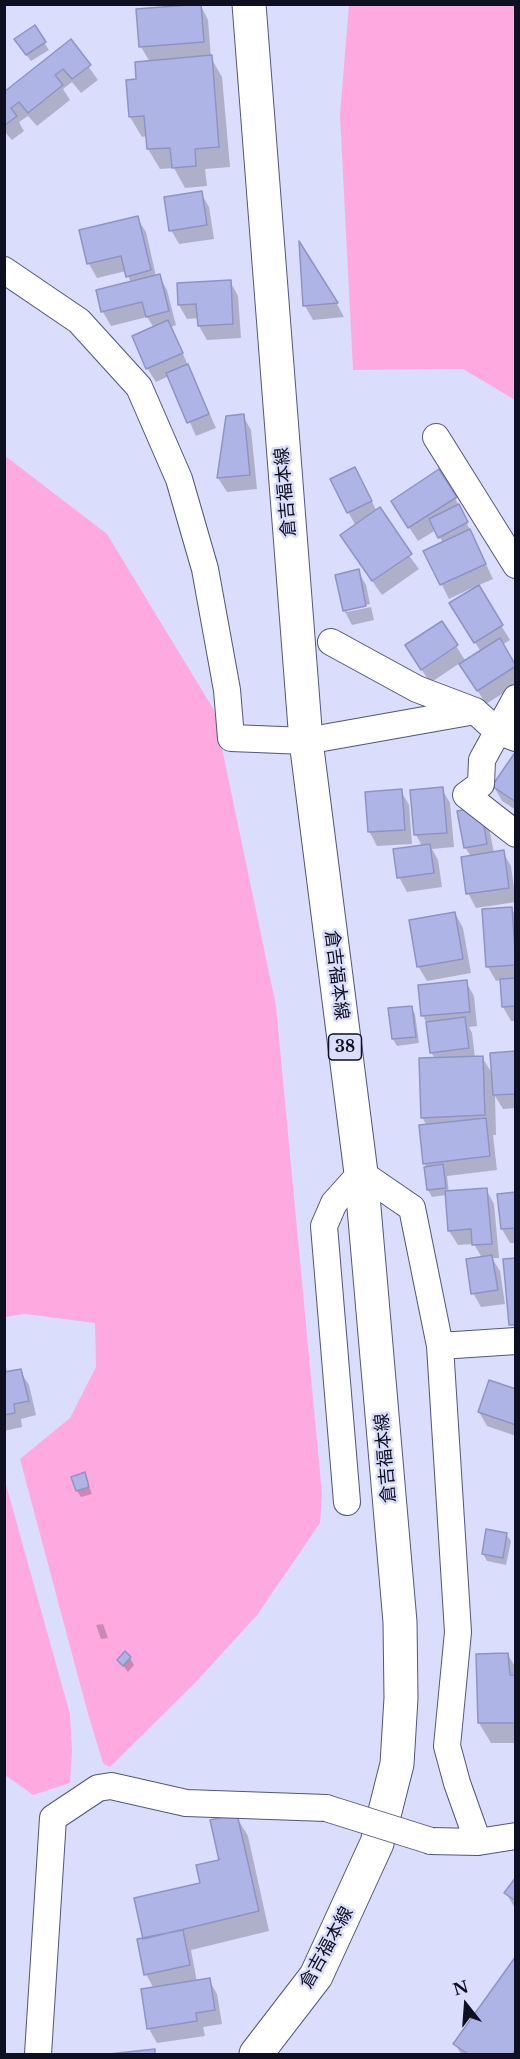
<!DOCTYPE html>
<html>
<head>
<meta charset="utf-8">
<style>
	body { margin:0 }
	#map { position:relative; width:520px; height:2059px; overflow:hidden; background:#daddfc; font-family:"Libre Baskerville",serif }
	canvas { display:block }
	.frame { position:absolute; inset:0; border:6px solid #0e0f21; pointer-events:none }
	.north { position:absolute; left:436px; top:1975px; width:60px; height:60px; -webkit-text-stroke:4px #daddfc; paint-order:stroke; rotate:343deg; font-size:16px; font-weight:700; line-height:24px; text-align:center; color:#0e0f21 }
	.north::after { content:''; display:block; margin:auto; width:21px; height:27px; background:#0e0f21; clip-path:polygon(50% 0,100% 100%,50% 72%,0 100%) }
</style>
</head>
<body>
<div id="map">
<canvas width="520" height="2059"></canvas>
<div class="frame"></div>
<div class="north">N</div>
</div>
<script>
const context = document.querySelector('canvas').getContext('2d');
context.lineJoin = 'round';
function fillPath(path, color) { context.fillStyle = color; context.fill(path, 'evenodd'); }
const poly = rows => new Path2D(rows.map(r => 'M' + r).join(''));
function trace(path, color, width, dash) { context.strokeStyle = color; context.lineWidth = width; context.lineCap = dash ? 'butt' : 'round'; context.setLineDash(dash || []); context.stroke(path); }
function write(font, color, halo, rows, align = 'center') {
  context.font = font + ' "Libre Baskerville","Noto Sans JP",serif'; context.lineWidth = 5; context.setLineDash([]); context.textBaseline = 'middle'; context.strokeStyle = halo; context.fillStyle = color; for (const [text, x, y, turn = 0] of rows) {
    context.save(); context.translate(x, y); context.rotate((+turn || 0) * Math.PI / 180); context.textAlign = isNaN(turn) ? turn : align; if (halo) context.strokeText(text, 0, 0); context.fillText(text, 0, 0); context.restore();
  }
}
const green = poly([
	[349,5,515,5,515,400,463,369,353,370,340,115],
	[4,455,107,534,214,710,276,1006,322,1494,320,1523,257,1615,196,1682,110,1767,103,1763,87,1710,20,1459,70,1418,96,1367,95,1323,25,1314,5,1317],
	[5,1481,70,1714,72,1751,70,1783,33,1795,5,1775]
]);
const shadow = poly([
	[180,4,200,4,208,20,211,58,222,77,230,167,205,169,207,186,185,188,174,168,160,169,148,149,147,136,142,137,130,117,138,81,150,62,141,47,182,7],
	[34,27,49,50,31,61,20,46],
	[71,42,98,80,81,93,72,82,63,89,70,100,37,126,28,116,19,122,24,131,12,140,4,131,4,94],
	[201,193,209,207,214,239,179,244,171,230],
	[137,218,146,232,156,276,159,276,167,290,176,325,171,327,216,428,196,436,169,376,156,382,147,368,154,328,147,317,111,326,103,312,131,283,126,271,97,278,89,264,81,232],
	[301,247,337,304,344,317,313,320,305,306],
	[230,281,238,296,241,338,207,340,199,326,199,318,187,319,179,305],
	[243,416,251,430,257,489,227,492,218,478,227,418],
	[363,483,377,512,419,569,382,595,350,550,356,526,348,512],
	[455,498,493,579,477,586,510,640,502,645,516,665,516,685,486,704,460,663,430,683,415,659,442,623,466,662,481,652,460,618,472,588,449,599,425,551,443,543,436,530,418,541,401,515],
	[358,571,366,585,370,604,347,609,347,612,371,607,374,620,352,625,344,610],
	[516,754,516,810,502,801,494,787],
	[442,789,450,803,454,847,432,849,438,860,442,887,407,892,399,877,422,846,416,835,412,791],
	[401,791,409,805,412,844,377,846,369,831],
	[459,813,488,823,494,853,503,852,511,866,516,902,476,908,468,893,471,857,465,847],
	[511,908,516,916,516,1043,514,1021,511,1021,503,1007,501,980,496,981,488,967],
	[455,913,463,928,471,973,427,981,418,966],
	[466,982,474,996,477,1026,469,1027,472,1033,475,1057,482,1057,493,1075,516,1052,516,1108,503,1109,495,1096,496,1135,493,1135,497,1170,447,1176,449,1193,486,1189,494,1204,499,1258,492,1258,500,1271,505,1304,481,1307,473,1293,482,1258,474,1244,458,1245,449,1231,446,1195,432,1197,428,1190,425,1163,427,1126,422,1117,435,1059,431,1052,427,1024,423,1016],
	[411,1007,415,1014,419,1043,397,1046,393,1039],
	[516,1193,516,1243,510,1243,502,1229,498,1196],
	[4,1362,8,1374,20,1371,29,1385,36,1415,21,1419,22,1427,4,1431],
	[516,1391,516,1436,487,1426,479,1412],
	[84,1474,92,1494,81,1497,77,1491],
	[506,1534,511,1541,506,1565,487,1561,483,1554],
	[103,1624,108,1638,101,1639,96,1625],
	[508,1655,516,1668,516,1743,491,1743,479,1723],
	[130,1658,134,1665,128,1672,119,1660],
	[236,1816,248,1836,269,1931,191,1950,197,1982,209,1980,217,1994,222,2024,203,2027,205,2036,157,2043,149,2029,142,1990,154,1989,146,1974,145,1939,202,1884,221,1861],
	[516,1879,516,1910,506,1893],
	[516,1959,516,2054,461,2054,455,2044]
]);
const building = poly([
	[201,4,204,42,139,47,136,9,201,4],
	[35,25,46,42,26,55,14,39,35,25],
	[71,39,91,65,72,79,63,69,55,75,63,85,28,113,19,102,11,108,17,116,4,126,4,92,71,39],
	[212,55,219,147,195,149,196,166,172,168,170,148,147,149,144,116,129,117,126,80,136,79,135,62,212,55],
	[202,191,207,225,169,231,164,197,202,191],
	[138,216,151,270,126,277,121,256,87,264,79,230,138,216],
	[299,241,338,303,303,306,299,241],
	[160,274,169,311,146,317,142,302,101,312,96,290,160,274],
	[231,280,233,324,198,326,196,304,178,305,177,283,231,280],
	[168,320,183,353,146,369,132,336,168,320],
	[188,364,209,414,187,423,166,373,188,364],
	[244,414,250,475,217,478,226,416,244,414],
	[355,467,372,501,347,513,330,479,355,467],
	[439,469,457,497,408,528,391,501,439,469],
	[459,504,468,522,438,538,429,519,459,504],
	[380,507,412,554,372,581,340,535,380,507],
	[470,529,486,564,440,585,423,551,470,529],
	[359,569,366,606,343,611,335,575,359,569],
	[479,585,503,625,474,643,449,603,479,585],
	[442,621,458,645,421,670,405,645,442,621],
	[500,638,516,666,477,691,459,664,500,638],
	[516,751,516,802,492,786,516,751],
	[443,787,447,833,414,835,410,790,443,787],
	[402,789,405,830,368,832,365,792,402,789],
	[481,807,487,844,464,848,457,811,481,807],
	[430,844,434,873,397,878,393,849,430,844],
	[504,850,509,888,466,894,461,857,504,850],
	[512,907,516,965,486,967,482,909,512,907],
	[455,912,463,959,417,967,409,920,455,912],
	[516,978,516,1006,502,1007,500,979,516,978],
	[467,980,470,1012,421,1016,418,985,467,980],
	[412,1006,416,1037,392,1039,388,1008,412,1006],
	[465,1017,469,1048,430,1053,426,1022,465,1017],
	[516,1051,516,1094,493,1095,490,1053,516,1051],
	[483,1056,485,1115,421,1118,419,1058,483,1056],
	[486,1118,490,1156,423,1164,419,1125,486,1118],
	[443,1164,446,1188,427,1190,424,1167,443,1164],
	[487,1188,492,1244,472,1245,471,1229,448,1231,445,1191,487,1188],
	[516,1192,516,1228,501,1229,497,1194,516,1192],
	[492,1255,498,1290,471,1294,466,1259,492,1255],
	[516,1258,516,1325,509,1325,503,1259,516,1258],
	[21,1369,29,1401,14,1404,15,1413,4,1415,4,1372,21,1369],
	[489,1380,516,1389,516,1425,478,1412,489,1380],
	[85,1472,89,1487,76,1491,71,1477,85,1472],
	[486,1529,507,1533,503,1558,482,1554,486,1529],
	[125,1651,131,1657,123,1666,117,1660,125,1651],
	[508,1653,510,1675,516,1675,516,1723,478,1723,476,1654,508,1653],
	[237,1814,259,1911,143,1939,134,1898,200,1883,196,1865,219,1860,210,1820,237,1814],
	[516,1877,516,1901,504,1893,516,1877],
	[183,1930,190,1965,144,1975,137,1939,183,1930],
	[516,1956,516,2050,512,2054,468,2054,453,2044,516,1956],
	[210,1978,215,2010,196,2013,197,2021,147,2029,141,1989,210,1978],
	[155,2049,155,2054,109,2054,155,2049]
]);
const street = poly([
	[4,270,79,321,139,387,179,479,205,569,227,690,231,738,306,741,475,711,497,731,516,738],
	[436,437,516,565],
	[331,642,417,689,475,711],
	[516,698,482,760,481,784,466,795,516,834],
	[440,1346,516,1341],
	[347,1502,324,1226,334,1203,361,1173,412,1208,440,1346,458,1632,447,1746,457,1783,478,1842],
	[431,1841,478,1842,516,1836],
	[38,2054,53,1818,98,1788,111,1786,186,1803,326,1808]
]);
const primary = poly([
	[249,4,306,741,361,1173,400,1622,401,1698,397,1764,377,1843,316,1976,256,2054]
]);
const streetBridge = poly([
	[326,1808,431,1841]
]);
const shields = [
	[345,1047,33]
];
const shieldNames = [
	["38",345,1047]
];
const streetNames = [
	["倉吉福本線",286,492,-95],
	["倉吉福本線",336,975,83],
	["倉吉福本線",386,1458,-95],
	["倉吉福本線",327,1948,-61]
];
fillPath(green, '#feaae1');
fillPath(shadow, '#0003');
fillPath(building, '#afb4e6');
trace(building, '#8f93c3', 1.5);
trace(street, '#525581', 28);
trace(primary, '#525581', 35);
trace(street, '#fff', 26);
trace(primary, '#fff', 33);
trace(streetBridge, '#525581', 28, []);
trace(streetBridge, '#fff', 26);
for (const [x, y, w] of shields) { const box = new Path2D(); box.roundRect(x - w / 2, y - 13, w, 26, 4.5); context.fillStyle = '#daddfc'; context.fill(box); trace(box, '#0e0f21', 1.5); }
write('bold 16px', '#0e0f21', null, shieldNames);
write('18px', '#0e0f21', '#daddfc', streetNames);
</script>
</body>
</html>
